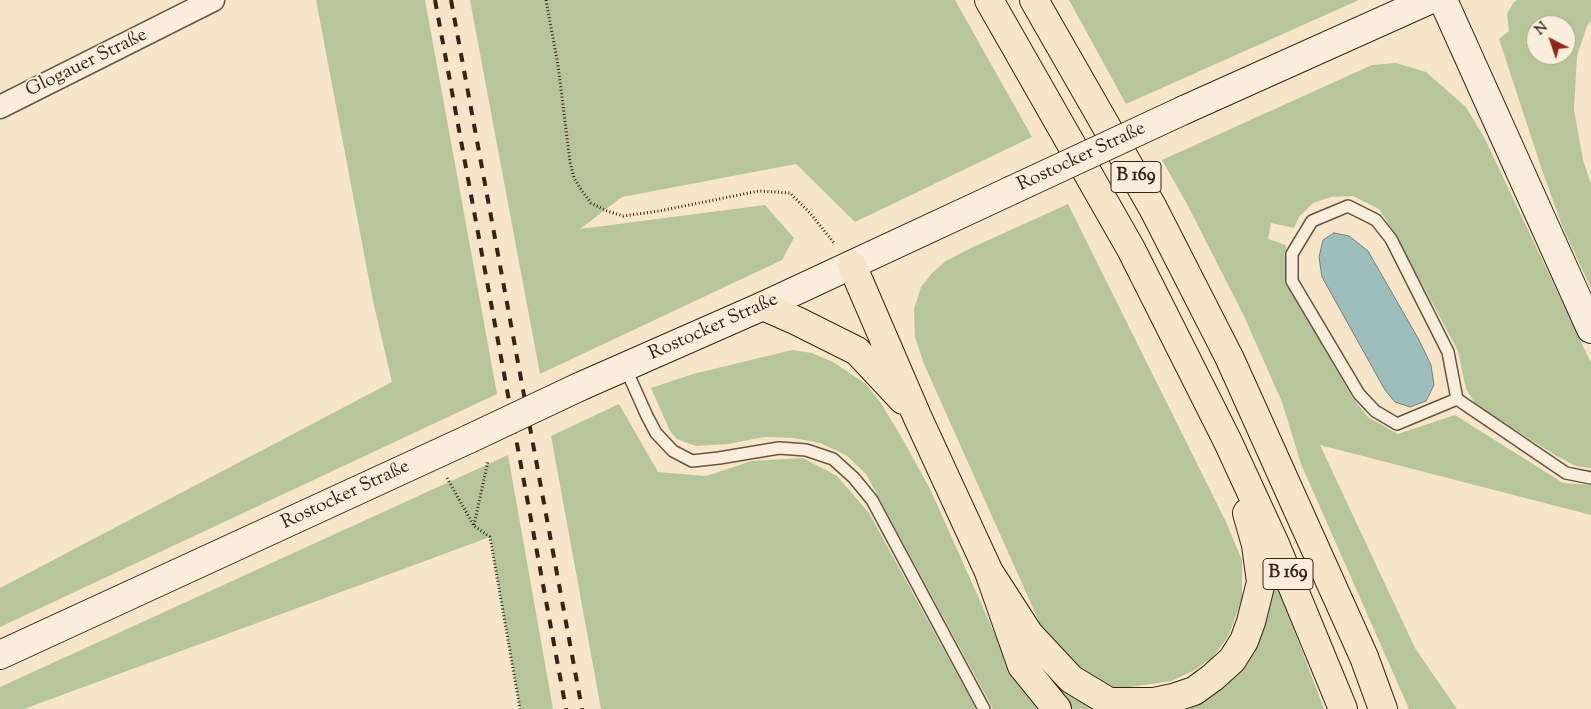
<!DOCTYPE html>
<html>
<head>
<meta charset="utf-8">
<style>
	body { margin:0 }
	#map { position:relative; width:1591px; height:709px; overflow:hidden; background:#f6e5c8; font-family:"Sorts Mill Goudy",serif }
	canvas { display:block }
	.north { position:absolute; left:1526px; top:15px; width:50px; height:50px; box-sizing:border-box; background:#f9eedb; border:1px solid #ac9d8d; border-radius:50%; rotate:319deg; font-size:14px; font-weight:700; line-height:20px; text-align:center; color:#382318 }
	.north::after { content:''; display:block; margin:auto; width:18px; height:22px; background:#8f2418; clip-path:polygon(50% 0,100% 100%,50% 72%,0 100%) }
</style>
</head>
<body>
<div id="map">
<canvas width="1591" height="709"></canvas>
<div class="north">N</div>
</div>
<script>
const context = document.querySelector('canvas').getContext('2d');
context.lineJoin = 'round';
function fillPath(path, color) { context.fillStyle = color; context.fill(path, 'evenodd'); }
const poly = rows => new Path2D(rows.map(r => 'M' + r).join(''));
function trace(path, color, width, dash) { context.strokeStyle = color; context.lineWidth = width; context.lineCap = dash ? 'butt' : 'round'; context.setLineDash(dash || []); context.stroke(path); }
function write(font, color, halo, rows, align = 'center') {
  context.font = font + ' "Sorts Mill Goudy",serif'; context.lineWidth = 4; context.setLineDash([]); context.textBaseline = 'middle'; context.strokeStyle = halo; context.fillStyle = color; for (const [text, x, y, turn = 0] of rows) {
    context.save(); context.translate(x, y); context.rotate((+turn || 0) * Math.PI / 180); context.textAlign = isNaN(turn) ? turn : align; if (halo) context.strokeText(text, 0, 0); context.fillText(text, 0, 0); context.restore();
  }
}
const green = poly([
	[316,0,425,0,497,394,0,627,0,588,392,382,373,301],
	[470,0,955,0,1032,137,855,222,796,164,622,197,580,229,765,205,794,238,782,260,540,374],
	[1069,0,1359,0,1126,104],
	[1517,0,1591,0,1591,21,1587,26,1577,56,1574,110,1583,160,1591,184,1591,288,1563,228,1543,173,1499,39,1509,31,1507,14,1513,3],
	[1536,25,1566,25,1566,55,1536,55],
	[1396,63,1426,72,1466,107,1485,139,1591,363,1591,468,1576,466,1558,457,1476,405,1466,389,1458,351,1398,239,1379,209,1353,196,1331,197,1313,203,1299,217,1294,228,1271,223,1268,239,1286,245,1285,277,1297,301,1352,397,1368,417,1398,434,1455,415,1563,483,1591,485,1591,515,1320,445,1415,648,1457,709,1409,709,1301,464,1282,402,1243,314,1187,204,1162,160,1372,65],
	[1068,204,1226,522,1242,560,1242,599,1228,637,1212,658,1195,670,1171,681,1116,689,1072,668,1045,635,924,364,915,337,914,309,921,287,933,272,946,261,971,248],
	[792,350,812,353,833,362,866,384,880,402,902,438,931,491,992,628,1017,677,1039,709,993,709,866,474,846,455,820,443,794,438,764,437,728,444,696,446,677,439,670,431,651,388,693,374],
	[619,404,658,472,706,476,752,461,803,458,837,476,869,513,976,709,601,709,551,436],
	[508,455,553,709,520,709,490,537,24,709,0,709,0,687],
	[1277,585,1324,709,1157,709,1186,703,1271,586],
	[1047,674,1067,692,1121,709,1069,709]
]);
const water = poly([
	[1334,233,1349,236,1368,251,1419,340,1431,365,1434,385,1426,401,1410,407,1395,402,1385,390,1322,277,1319,257,1323,240,1334,233]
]);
const path = poly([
	[546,0,558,65,570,162,574,178,582,191,591,203,607,211,623,216,659,211,759,191,790,193,810,213,834,243],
	[447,478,474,526,490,537,520,709],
	[474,525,488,461]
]);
const lane = poly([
	[625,367,647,416,656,433,673,451,692,461,719,458,779,448,806,450,833,459,854,478,872,500,984,709],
	[1457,399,1397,424,1375,411,1359,394,1292,281,1292,254,1312,221,1348,206,1376,220,1391,239,1448,352,1457,399,1566,473,1591,478]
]);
const street = poly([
	[0,107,213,0]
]);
const secondary = poly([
	[1443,0,1591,329],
	[1184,110,1429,0],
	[579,387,763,306,1010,191],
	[0,655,469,439]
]);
const highway = poly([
	[989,0,1131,249,1228,442,1275,544,1343,709],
	[1034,0,1153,208,1230,359,1364,657,1383,709],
	[852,265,917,416,989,572,1022,666,1057,709],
	[763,306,797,321,857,351,903,400],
	[989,572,1029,634,1071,679,1109,702,1154,702,1173,698,1194,691,1212,678,1232,660,1244,641,1251,622,1261,582,1256,545,1247,513]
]);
const rail = poly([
	[435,0,566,709],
	[451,0,582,709]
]);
const secondaryBridge = poly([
	[1010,191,1184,110],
	[469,439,579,387]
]);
const shields = [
	[1136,177,50],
	[1288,574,50]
];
const shieldNames = [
	["B 169",1136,177],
	["B 169",1288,574]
];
const streetNames = [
	["Glogauer Straße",87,64,-26],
	["Rostocker Straße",1082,158,-25],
	["Rostocker Straße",714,328,-24],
	["Rostocker Straße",346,496,-25]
];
fillPath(green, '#b7c69a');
fillPath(water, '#9dbeba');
trace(water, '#758079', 1);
trace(lane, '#685444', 14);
trace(street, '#685444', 25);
trace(secondary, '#382318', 30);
trace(highway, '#382318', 30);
trace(path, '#382318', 3, [1, 2.5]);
trace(lane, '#f9eedb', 11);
trace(street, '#f9eedb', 22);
trace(secondary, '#f9eedb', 28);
trace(highway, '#f6e5c8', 28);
trace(rail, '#382318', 4, [9, 9]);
trace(secondaryBridge, '#382318', 30, []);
trace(secondaryBridge, '#f9eedb', 28);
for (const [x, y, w] of shields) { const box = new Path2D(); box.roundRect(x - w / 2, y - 15.5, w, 31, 4); context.fillStyle = '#f9eedb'; context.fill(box); trace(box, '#382318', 1); }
write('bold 18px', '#382318', null, shieldNames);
write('19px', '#382318', '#f9eedb', streetNames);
</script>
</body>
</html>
